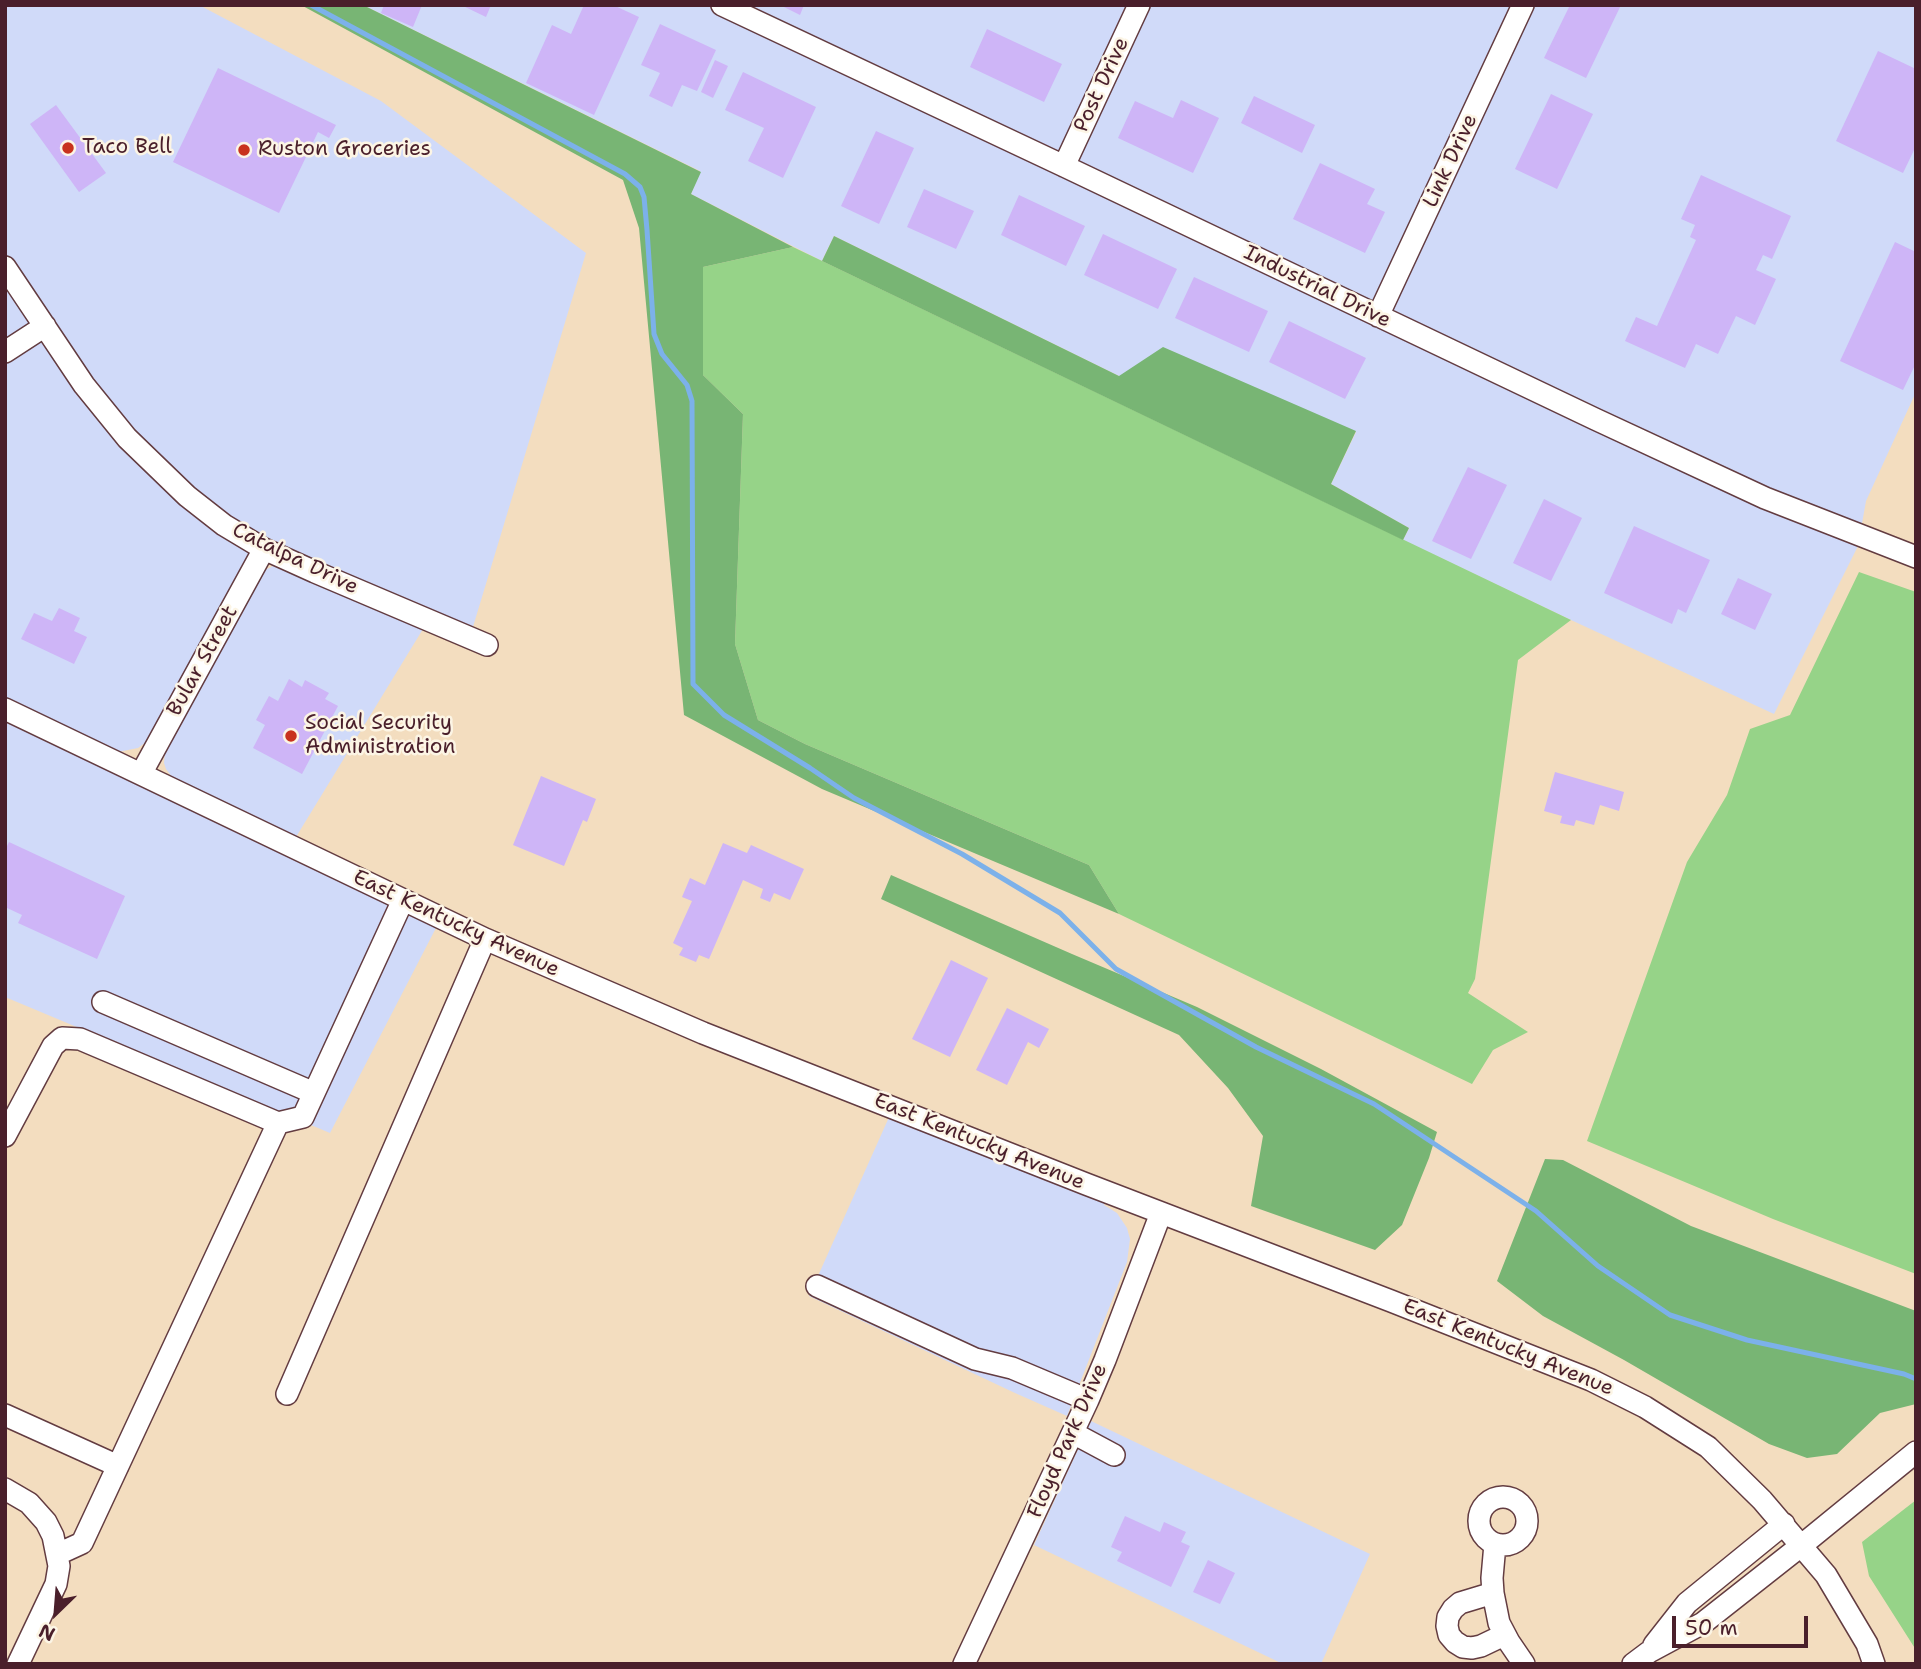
<!DOCTYPE html>
<html>
<head>
<meta charset="utf-8">
<style>
	body { margin:0 }
	#map { position:relative; width:1921px; height:1669px; overflow:hidden; background:#f3ddbf; font-family:"Shantell Sans",sans-serif }
	canvas { display:block }
	.frame { position:absolute; inset:0; border:7px solid #4a1f2b; pointer-events:none }
	.north { position:absolute; left:21px; top:1578px; width:70px; height:70px; -webkit-text-stroke:5px #fcf5e5; paint-order:stroke; rotate:205deg; font-size:19px; font-weight:700; line-height:28px; text-align:center; color:#4a1f2b }
	.north::after { content:''; display:block; margin:auto; width:24px; height:32px; background:#4a1f2b; clip-path:polygon(50% 0,100% 100%,50% 72%,0 100%) }
	.scale { position:absolute; left:1672px; top:1616px; width:136px; height:32px; box-sizing:border-box; border:4px solid #4a1f2b; border-top:0; padding-left:9px; font-size:21px; line-height:24px; white-space:nowrap; color:#4a1f2b; -webkit-text-stroke:5px #fcf5e5; paint-order:stroke }
</style>
</head>
<body>
<div id="map">
<canvas width="1921" height="1669"></canvas>
<div class="frame"></div>
<div class="north">N</div>
<div class="scale">50 m</div>
</div>
<script>
const context = document.querySelector('canvas').getContext('2d');
context.lineJoin = 'round';
function fillPath(path, color) { context.fillStyle = color; context.fill(path, 'evenodd'); }
const poly = rows => new Path2D(rows.map(r => 'M' + r).join(''));
function trace(path, color, width, dash) { context.strokeStyle = color; context.lineWidth = width; context.lineCap = dash ? 'butt' : 'round'; context.setLineDash(dash || []); context.stroke(path); }
function write(font, color, halo, rows, align = 'center') {
  context.font = font + ' "Shantell Sans",sans-serif'; context.lineWidth = 5; context.setLineDash([]); context.textBaseline = 'middle'; context.strokeStyle = halo; context.fillStyle = color; for (const [text, x, y, turn = 0] of rows) {
    context.save(); context.translate(x, y); context.rotate((+turn || 0) * Math.PI / 180); context.textAlign = isNaN(turn) ? turn : align; if (halo) context.strokeText(text, 0, 0); context.fillText(text, 0, 0); context.restore();
  }
}
const built = poly([
	[10,5,199,5,381,101,586,253,472,630,297,555,261,536,150,734,146,742,138,748,118,752,5,697,5,9],
	[363,5,1916,5,1916,392,1866,501,1858,546,1774,714,1571,620,1403,540,1409,528,1331,484,1356,432,1119,376,834,236,822,261,691,194,700,171],
	[273,566,282,568,423,629,296,837,178,781,172,777,166,769,164,763,165,750,263,571],
	[5,722,437,926,330,1133,5,997],
	[890,1115,1106,1201,1104,1205,1117,1213,1127,1228,1130,1239,1127,1262,1067,1416,1015,1393,809,1296],
	[1091,1421,1370,1554,1321,1664,1283,1664,1034,1545]
]);
const green = poly([
	[793,247,1571,620,1518,660,1475,979,1468,993,1528,1032,1493,1050,1472,1084,1119,914,1089,865,805,744,758,720,735,644,743,414,703,375,703,267],
	[1859,572,1916,592,1916,1274,1773,1219,1587,1141,1687,862,1727,795,1750,729,1790,715],
	[1916,1500,1916,1650,1869,1576,1862,1542]
]);
const forest = poly([
	[301,5,363,5,701,172,691,194,793,247,703,267,703,375,743,414,735,644,758,720,805,744,1089,865,1119,914,822,789,684,715,639,228,623,180],
	[834,236,1119,376,1163,347,1356,431,1331,484,1409,528,1403,540,822,261],
	[891,875,1072,954,1197,1007,1321,1069,1437,1132,1429,1158,1402,1225,1375,1250,1251,1206,1263,1136,1228,1088,1179,1035,881,899],
	[1545,1159,1563,1160,1691,1226,1916,1311,1916,1404,1880,1413,1837,1454,1807,1458,1769,1444,1624,1360,1543,1316,1497,1281]
]);
const stream = poly([
	[311,5,625,174,640,187,644,197,647,230,654,334,662,354,687,385,692,401,693,684,724,715,810,768,854,798,962,854,1060,913,1116,969,1256,1047,1374,1104,1536,1211,1598,1266,1670,1315,1747,1340,1904,1374,1916,1379]
]);
const building = poly([
	[384,5,422,5,413,27,381,13],
	[461,5,491,5,486,17],
	[584,5,613,5,639,17,594,115,526,83,552,25,571,34],
	[780,5,804,5,800,15],
	[1570,5,1621,5,1586,78,1544,58],
	[660,24,716,50,697,91,682,85,672,107,649,96,660,73,641,65],
	[987,29,1062,64,1044,102,970,67],
	[1878,51,1916,69,1916,146,1903,173,1836,141],
	[715,60,728,66,713,98,701,92],
	[218,68,336,125,329,138,318,132,279,213,173,162],
	[743,72,816,107,783,178,748,161,764,128,725,110],
	[1551,94,1593,114,1557,189,1515,169],
	[1254,96,1315,125,1302,153,1241,123],
	[1181,100,1219,118,1193,173,1118,138,1135,101,1173,118],
	[56,105,106,173,79,192,30,124],
	[876,131,914,148,879,224,841,206],
	[1320,163,1375,189,1367,204,1385,212,1365,253,1293,219],
	[1701,175,1791,216,1772,259,1763,255,1756,270,1776,279,1755,325,1736,316,1718,354,1696,344,1685,368,1625,341,1636,317,1657,326,1696,240,1690,237,1695,225,1681,219],
	[924,189,974,211,956,249,907,227],
	[1019,195,1085,226,1066,266,1001,235],
	[1103,234,1177,269,1158,309,1084,275],
	[1895,242,1916,252,1916,363,1903,390,1840,361],
	[1194,277,1268,311,1249,352,1175,318],
	[1289,321,1366,358,1345,399,1269,362],
	[1468,467,1507,485,1471,559,1432,541],
	[1544,499,1582,518,1551,581,1513,563],
	[1634,526,1710,560,1686,613,1678,609,1672,624,1604,593],
	[1738,578,1772,594,1755,630,1721,614],
	[59,608,80,618,74,631,87,637,74,664,21,639,34,613,52,621],
	[289,679,302,687,305,680,329,693,325,699,338,706,302,774,253,748,265,725,256,720,269,696,278,701],
	[1555,772,1624,792,1619,811,1600,805,1594,825,1576,820,1574,826,1560,823,1562,816,1544,811],
	[541,776,596,799,587,822,583,820,564,866,513,845],
	[9,842,125,896,97,959,18,923,22,915,5,907,5,850],
	[723,843,747,853,751,845,804,869,790,900,774,893,770,902,760,898,763,889,743,880,709,959,699,955,696,962,679,955,683,948,673,943,692,901,682,897,690,878,705,885],
	[951,960,988,978,950,1057,912,1039],
	[1007,1008,1049,1029,1039,1048,1028,1042,1007,1085,976,1070],
	[1125,1516,1160,1532,1164,1522,1186,1532,1181,1542,1190,1546,1171,1587,1117,1561,1122,1552,1111,1547],
	[1208,1560,1235,1573,1220,1604,1193,1592]
]);
const minor = poly([
	[722,5,1064,166,1595,419,1765,498,1916,557],
	[1064,166,1139,5],
	[5,267,84,385,127,438,187,496,224,525,264,549,315,572,487,645],
	[1378,316,1523,5],
	[5,352,45,326],
	[5,709,485,939,703,1033,1086,1184,1391,1301,1591,1380,1645,1407,1708,1447,1762,1500,1826,1575,1867,1644,1874,1664],
	[141,774,264,549],
	[103,1002,314,1093],
	[5,1136,53,1046,62,1038,80,1039,278,1123],
	[817,1286,975,1359,1012,1368,1088,1400],
	[287,1394,485,939],
	[5,1415,118,1466],
	[1073,1433,1114,1455],
	[5,1489,29,1503,46,1522,53,1536,59,1566,56,1584,18,1664],
	'1479 1521a24 24 0 1 1 48 0a24 24 0 1 1-48 0Z',
	[1495,1544,1492,1578,1493,1593,1499,1623,1509,1642,1524,1664],
	[58,1554,82,1543,278,1123,303,1117,403,900],
	[1493,1593,1460,1603,1453,1609,1448,1617,1447,1626,1449,1635,1455,1642,1463,1647,1472,1648,1481,1646,1504,1635],
	[1654,1645,1687,1603,1784,1524],
	[964,1664,1088,1400,1105,1360,1161,1213],
	[1633,1664,1649,1652,1703,1623,1802,1545,1916,1452]
]);
const markers = [
	[68,148,7,"#c8321e"],
	[244,150,7,"#c8321e"],
	[291,736,7,"#c8321e"]
];
const streetNames = [
	["Post Drive",1102,85,-65],
	["Link Drive",1451,161,-65],
	["Industrial Drive",1317,287,26],
	["Catalpa Drive",295,559,26],
	["Bular Street",203,661,-61],
	["East Kentucky Avenue",456,924,25],
	["East Kentucky Avenue",979,1142,22],
	["East Kentucky Avenue",1508,1348,22],
	["Floyd Park Drive",1068,1441,-66]
];
const poiNames = [
	["Taco Bell",82,148],
	["Ruston Groceries",258,150],
	["Social Security",305,724],
	["Administration",305,748]
];
fillPath(built, '#d0daf9');
fillPath(green, '#96d388');
fillPath(forest, '#78b574');
trace(stream, '#7cb1ea', 5);
fillPath(building, '#ceb5f7');
trace(minor, '#633c41', 24);
trace(minor, '#fff', 21);
for (const [x, y, r, color] of markers) { const dot = new Path2D(); dot.arc(x, y, r, 0, 2 * Math.PI); context.fillStyle = color; context.fill(dot); trace(dot, '#fcf5e5', 2.5); }
write('21px', '#4a1f2b', '#fcf5e5', streetNames);
write('21px', '#4a1f2b', '#fcf5e5', poiNames, 'left');
</script>
</body>
</html>
